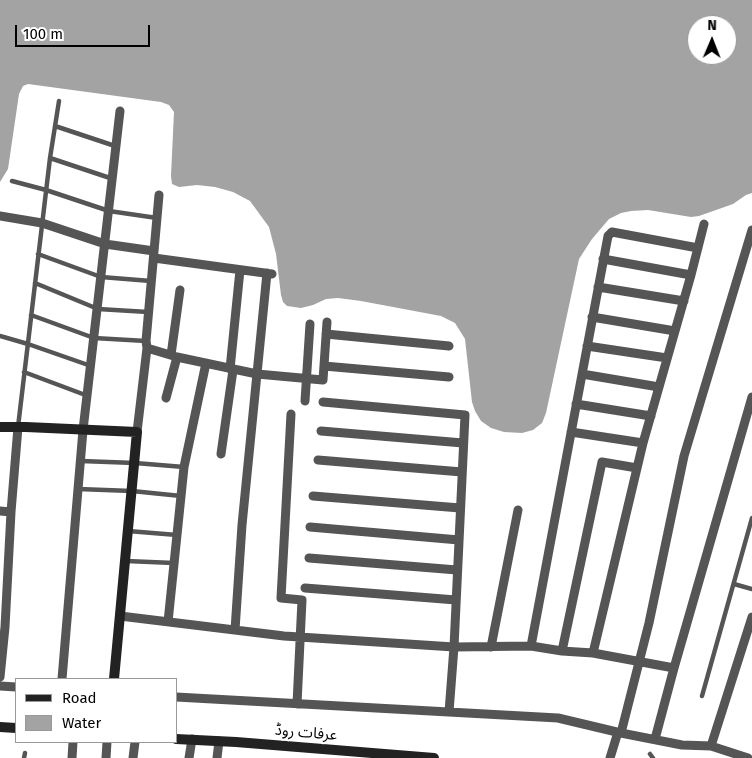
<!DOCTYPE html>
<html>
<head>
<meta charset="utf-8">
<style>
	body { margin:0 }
	#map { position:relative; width:752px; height:758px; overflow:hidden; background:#fff; font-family:"Fira Sans",sans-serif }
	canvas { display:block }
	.legend { position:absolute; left:15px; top:678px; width:162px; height:65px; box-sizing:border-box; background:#fff; border:1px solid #999; margin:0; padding:6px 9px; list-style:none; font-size:15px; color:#000 }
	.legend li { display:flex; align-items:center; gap:10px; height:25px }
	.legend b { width:25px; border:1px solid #999 }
	.north { position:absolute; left:687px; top:15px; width:50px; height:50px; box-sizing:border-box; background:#fff; border:1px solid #999; border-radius:50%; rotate:1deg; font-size:14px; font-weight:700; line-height:20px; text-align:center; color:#000 }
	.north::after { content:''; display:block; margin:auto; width:18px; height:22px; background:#000; clip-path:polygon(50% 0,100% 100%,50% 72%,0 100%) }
	.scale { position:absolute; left:15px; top:25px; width:135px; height:22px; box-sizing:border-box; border:2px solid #000; border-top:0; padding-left:6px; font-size:15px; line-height:18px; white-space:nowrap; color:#000; -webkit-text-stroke:4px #fff; paint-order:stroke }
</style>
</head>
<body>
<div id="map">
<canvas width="752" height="758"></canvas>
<ul class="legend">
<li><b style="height:6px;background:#222"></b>Road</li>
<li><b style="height:14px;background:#a3a3a3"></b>Water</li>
</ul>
<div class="north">N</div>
<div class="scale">100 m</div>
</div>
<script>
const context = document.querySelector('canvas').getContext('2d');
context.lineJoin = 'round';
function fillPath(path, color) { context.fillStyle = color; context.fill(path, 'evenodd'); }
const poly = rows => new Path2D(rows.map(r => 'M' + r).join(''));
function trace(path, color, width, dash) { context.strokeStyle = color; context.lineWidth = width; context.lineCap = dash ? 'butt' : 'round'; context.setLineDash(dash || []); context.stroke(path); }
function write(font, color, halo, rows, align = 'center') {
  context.font = font + ' "Fira Sans","Noto Sans Arabic",sans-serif'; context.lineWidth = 4; context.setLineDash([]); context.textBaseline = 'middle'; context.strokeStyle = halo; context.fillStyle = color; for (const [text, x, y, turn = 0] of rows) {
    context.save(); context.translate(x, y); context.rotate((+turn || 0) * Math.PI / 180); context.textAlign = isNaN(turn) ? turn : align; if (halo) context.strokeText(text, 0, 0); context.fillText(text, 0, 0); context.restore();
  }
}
const water = poly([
	[0,0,752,0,752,193,746,195,733,204,699,216,691,217,648,210,631,211,621,213,609,219,592,239,579,259,546,413,542,423,533,430,522,433,504,432,491,428,481,421,475,411,472,402,465,339,455,323,441,316,361,301,338,298,326,299,313,305,301,308,287,306,283,302,281,295,276,254,269,227,250,201,233,192,215,187,197,185,179,187,172,184,171,176,174,112,169,105,161,102,28,84,23,86,19,94,8,169,0,182],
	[697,25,727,25,727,55,697,55]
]);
const lane = poly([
	[55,126,115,146],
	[50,158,113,179],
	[12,181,46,190,109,211,157,218],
	[38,254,101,277,151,281],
	[35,283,98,309,148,312],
	[31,315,94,338,146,341],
	[0,336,28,344,91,366],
	[24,372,88,396],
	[18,427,50,158,59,101],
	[81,461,135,463,184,467],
	[78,489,132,491,181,496],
	[128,531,177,535],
	[126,561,174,563],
	[734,584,752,589],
	[702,696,752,518],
	[650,754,653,758],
	[24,758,25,753]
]);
const street = poly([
	[0,216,42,223,105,244,154,251],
	[154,258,272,274],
	[603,259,691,275],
	[598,287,684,301],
	[592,317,675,331],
	[326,334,449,346],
	[587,346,667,358],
	[147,348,177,357,257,374,323,380,327,322],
	[171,355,180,290],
	[324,366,449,377],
	[230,369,240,270],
	[582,374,659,387],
	[166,398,177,357],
	[305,401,310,324],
	[323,402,465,415,454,647,449,712],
	[576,404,651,416],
	[291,414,281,598,302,600,297,704],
	[321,431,463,443],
	[137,432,147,348,146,341,159,195],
	[571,432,643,443],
	[221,454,233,370],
	[318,460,462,472],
	[313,496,460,508],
	[0,511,11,512],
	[310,527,459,540],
	[309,558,457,570],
	[305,588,456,600],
	[120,616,284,636,454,647,531,646,562,651,593,653,674,668],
	[168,622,184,467,206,363],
	[235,630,242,525,267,273],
	[531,646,608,236,612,232,698,248],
	[491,647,518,510],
	[562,651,602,462,637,468],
	[593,653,643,443,691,275,704,224],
	[0,677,5,627,11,512,18,427],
	[62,679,83,430,120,111],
	[0,686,16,687],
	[176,697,558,718,621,733,682,745,711,746,748,758],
	[621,733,649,623,684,456,752,230],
	[655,739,674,668,752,397],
	[711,746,752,617],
	[72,758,73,742],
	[106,758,107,742],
	[133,758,135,742],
	[189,758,192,739],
	[217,758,219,741],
	[610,758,618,732]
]);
const secondary = poly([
	[0,427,26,427,137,432,114,679],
	[0,727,16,728],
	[176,739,236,742,434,758]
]);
const streetNames = [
	["عرفات روڈ",306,733,5]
];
fillPath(water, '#a3a3a3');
trace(lane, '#555', 4.5);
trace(street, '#555', 9);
trace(secondary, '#222', 10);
write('15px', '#000', '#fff', streetNames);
</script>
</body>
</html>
